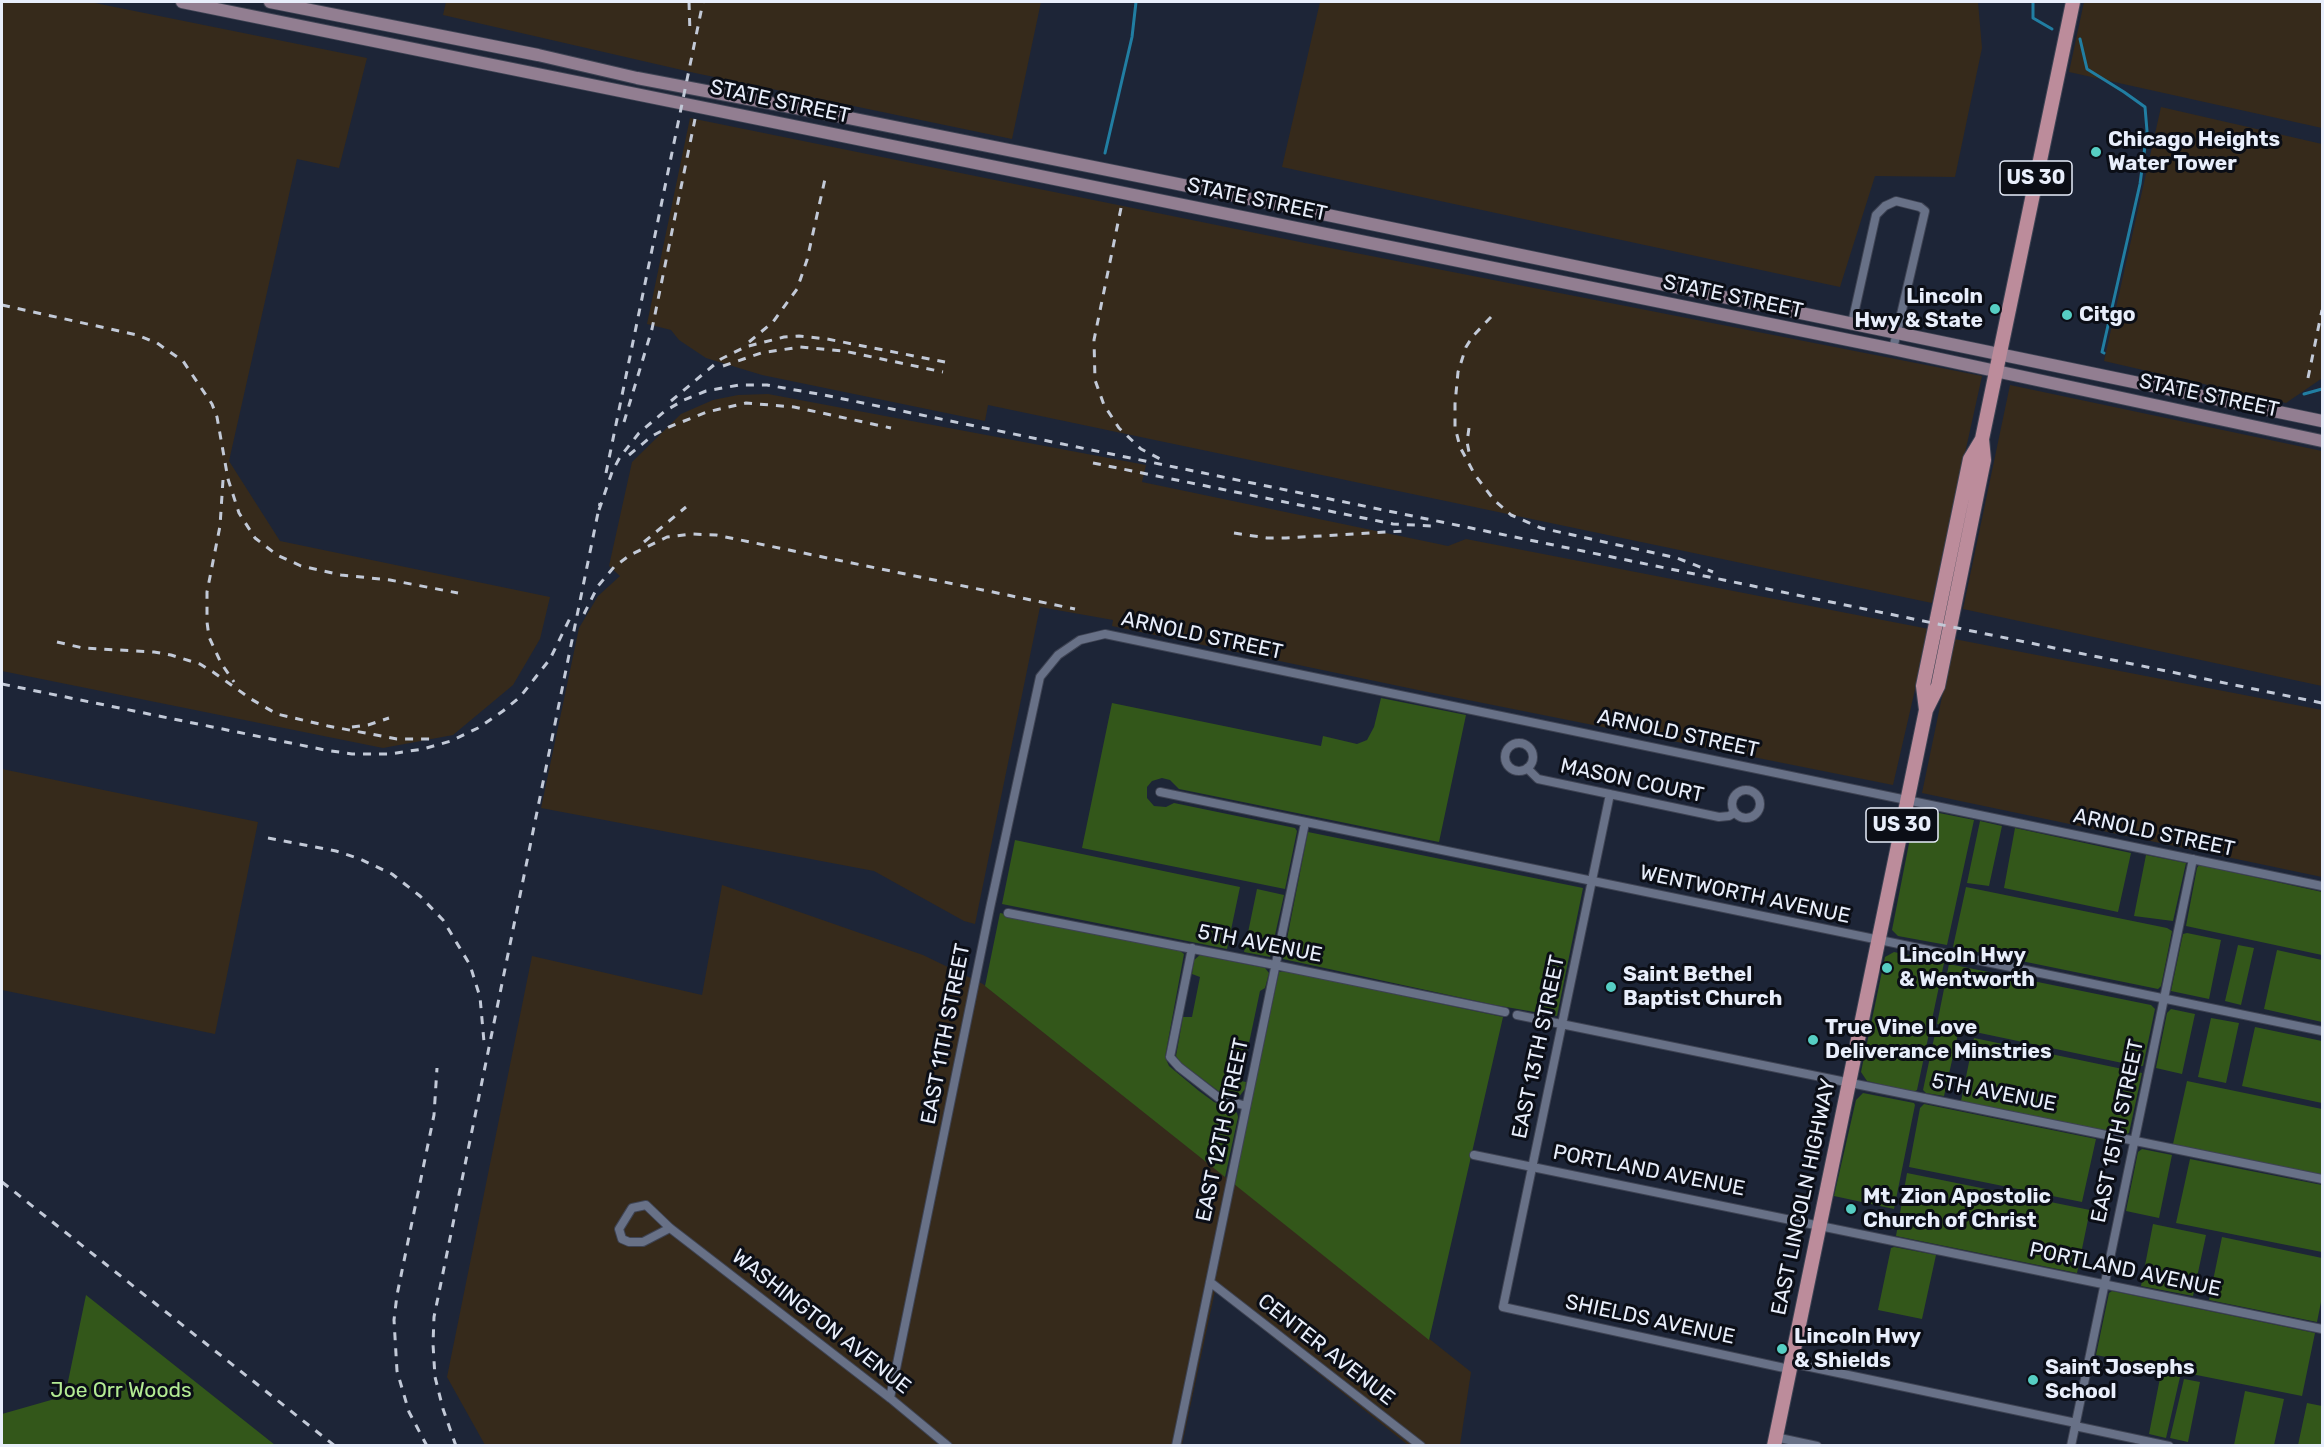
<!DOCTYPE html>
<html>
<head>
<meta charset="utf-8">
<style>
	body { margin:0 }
	#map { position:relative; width:2324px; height:1447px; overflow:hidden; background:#1d2537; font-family:Rubik,sans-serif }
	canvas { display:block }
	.frame { position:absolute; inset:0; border:3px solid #e8eefb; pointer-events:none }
</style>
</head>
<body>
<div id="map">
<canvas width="2324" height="1447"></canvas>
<div class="frame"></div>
</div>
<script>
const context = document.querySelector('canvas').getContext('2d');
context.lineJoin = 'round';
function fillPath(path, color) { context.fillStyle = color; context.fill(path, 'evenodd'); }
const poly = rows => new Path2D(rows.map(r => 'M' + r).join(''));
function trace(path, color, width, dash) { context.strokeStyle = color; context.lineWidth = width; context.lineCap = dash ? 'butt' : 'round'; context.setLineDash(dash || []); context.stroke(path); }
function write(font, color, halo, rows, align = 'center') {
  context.font = font + ' Rubik,sans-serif'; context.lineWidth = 6; context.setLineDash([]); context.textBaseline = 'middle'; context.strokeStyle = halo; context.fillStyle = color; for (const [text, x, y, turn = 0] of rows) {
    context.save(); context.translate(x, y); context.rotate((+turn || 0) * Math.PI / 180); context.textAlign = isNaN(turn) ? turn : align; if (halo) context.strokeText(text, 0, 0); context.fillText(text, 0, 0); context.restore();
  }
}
const industrial = poly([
	[2,2,90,2,367,58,339,168,297,159,229,461,280,541,550,597,540,639,513,685,453,735,383,748,2,671],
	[446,2,1041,2,1012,139,695,73,443,15],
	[1320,2,1978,2,1982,48,1955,177,1875,176,1840,287,1282,167],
	[2084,2,2322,2,2322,128,2069,72],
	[2161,107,2322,144,2321,379,2286,403,2104,361],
	[690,118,1305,243,1982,376,1932,603,988,405,985,421,762,375,706,358,679,340,671,330,647,324],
	[2010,385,2322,451,2322,686,1963,609],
	[768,394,1146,465,1142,482,1448,546,1466,539,1929,629,1893,785,1418,690,1112,626,1113,620,1040,607,975,924,964,921,874,871,541,808,579,628,598,596,620,576,609,566,632,462,681,414,713,400,738,395],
	[1954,639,2322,710,2322,877,1922,793],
	[2,769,258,822,215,1034,2,990],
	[722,885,923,955,983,984,1471,1372,1460,1445,1408,1445,1215,1291,1182,1445,485,1445,447,1377,532,956,702,995]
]);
const green = poly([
	[1381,698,1466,715,1439,842,1184,790,1179,789,1170,780,1162,778,1152,781,1147,787,1147,798,1154,806,1166,807,1174,803,1295,828,1297,831,1285,889,1082,848,1112,703,1321,746,1323,736,1357,744,1367,740,1374,727],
	[1919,809,1974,820,1947,945,1898,936,1892,930,1915,813],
	[1980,821,2002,826,1989,886,1967,883],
	[2015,828,2131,853,2118,912,2004,888],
	[1308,832,1583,888,1557,1016,1495,1005,1283,959],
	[1015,840,1240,887,1227,949,1002,904],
	[2146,855,2186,863,2173,921,2134,916],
	[2199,865,2322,892,2322,955,2186,926,2197,868],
	[1966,887,2167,928,2172,931,2161,986,2158,989,1953,947],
	[1257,889,1284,895,1270,957,1244,952],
	[1000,913,1179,950,1184,954,1165,1057,1169,1066,1199,1091,1214,1102,1234,1110,1237,1113,1238,1117,1225,1177,985,986],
	[2187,933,2221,940,2209,999,2171,991,2183,934],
	[2238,945,2254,948,2241,1005,2225,1001],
	[2277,950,2322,960,2322,1022,2264,1009],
	[1894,952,1944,963,1917,1090,1914,1092,1867,1081,1861,1072,1885,957],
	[1200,955,1265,968,1269,973,1265,988,1260,991,1241,1081,1246,1082,1245,1089,1238,1098,1221,1093,1180,1062,1176,1056,1183,1017,1192,1017,1200,977,1192,974,1194,960],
	[1949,964,2151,1005,2155,1009,2143,1066,2132,1065,1937,1024],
	[1285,971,1503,1017,1429,1340,1234,1184,1279,972],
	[2171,1009,2195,1014,2182,1074,2156,1068,2167,1013],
	[2211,1018,2239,1023,2226,1083,2198,1077],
	[2255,1027,2322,1041,2322,1103,2242,1086],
	[1936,1029,1958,1034,1944,1096,1926,1093,1923,1090],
	[1974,1038,2142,1073,2129,1133,2124,1135,1961,1101],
	[2187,1081,2322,1109,2322,1175,2173,1144],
	[1863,1093,1914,1103,1915,1105,1894,1209,1834,1196,1856,1100],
	[1924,1104,2096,1139,2082,1202,1909,1167,1920,1108],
	[2142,1149,2172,1155,2159,1218,2126,1211,2138,1152],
	[2190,1159,2322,1185,2322,1252,2176,1223],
	[1907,1173,2090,1210,2077,1273,1896,1236],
	[2153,1224,2206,1235,2193,1296,2141,1286],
	[2222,1237,2322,1258,2322,1297,2317,1322,2209,1300],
	[1894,1247,1936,1255,1922,1319,1878,1310,1891,1248],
	[2112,1291,2315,1333,2302,1396,2096,1355,2109,1293],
	[86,1295,275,1445,2,1445,2,1414,65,1396],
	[2161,1373,2180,1377,2166,1438,2149,1434],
	[2184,1379,2200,1382,2188,1442,2170,1438],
	[2245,1391,2284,1399,2274,1445,2234,1445],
	[2307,1403,2322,1406,2322,1445,2298,1445]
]);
const stream = poly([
	[2033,2,2033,18,2052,29],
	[2080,39,2087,69,2124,92,2145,107,2147,131,2140,184,2102,352,2104,353],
	[1105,153,1132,37,1136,2],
	[2304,394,2322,389]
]);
const street = poly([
	[1852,323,1876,215,1885,206,1896,201,1920,207,1925,211,1893,349],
	'1505 757a14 14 0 1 1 28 0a14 14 0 1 1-28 0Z',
	[1527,768,1538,779,1719,817,1729,816,1734,813],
	'1732 804a14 14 0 1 1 28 0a14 14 0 1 1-28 0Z',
	[1160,792,2322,1031],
	[1610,794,1503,1307,1789,1369],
	[1008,913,1275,965,1505,1012],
	[1192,948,1170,1057,1179,1067,1219,1098,1246,1106],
	[1517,1015,2322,1179],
	[1474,1155,2322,1329],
	[670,1228,643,1242,629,1242,622,1239,619,1229,632,1208,646,1205,670,1228,890,1398,948,1446],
	[1210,1282,1421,1446],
	[1791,1363,2076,1423],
	[890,1398,990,908,1040,677,1058,655,1080,640,1105,634,2322,886],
	[2075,1426,2169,1446],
	[1775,1437,1817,1446],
	[1176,1446,1305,823],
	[2071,1446,2193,859]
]);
const secondary = poly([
	[182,2,1893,349,2322,441],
	[270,2,538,55,637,78,849,118,1173,183,2322,421]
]);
const primary = poly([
	[1926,710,1923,686,1970,459,1982,439],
	[1774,1446,1926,710,1938,686,1984,460,1982,439,2073,2]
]);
const rail = poly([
	[689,2,690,33],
	[1121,208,1094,340,1095,380,1104,405,1119,428,1141,449,1164,461],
	[2,305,137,335,157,343,183,361,212,404,217,417,228,479,239,513,255,538,277,555,301,566,341,575,390,580,458,593],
	[1491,317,1473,336,1466,347,1458,372,1455,404,1455,427,1460,447,1475,475,1494,500,1511,515,1541,528,1677,558,1713,572],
	[749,342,773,322,797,289,807,260,825,179],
	[723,366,761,353,800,347,844,351,943,372],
	[2308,378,2322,310],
	[671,401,721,359,745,347,784,337,799,336,827,339,945,362],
	[624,422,652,329,695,119],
	[1469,428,1467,442,1470,457],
	[629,455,652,436,669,427,707,412,746,403,794,407,891,428],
	[1093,463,1393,524,1432,526],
	[606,473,703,2],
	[223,480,220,526,207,592,207,622,209,637,221,663,234,682],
	[599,510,612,472,620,457,639,433,665,411,684,400,706,391,739,385,767,385,824,395,2322,703],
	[1234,533,1267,538,1286,538,1404,531],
	[644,542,686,507],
	[584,614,598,586,614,567,630,555,667,537,692,534,716,535,1075,609],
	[57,642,83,648,154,652,171,655,200,664,213,672,251,699,277,714,328,726,397,739,437,739],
	[2,684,325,750,352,754,390,754,423,749,451,741,478,728,503,711,520,697,550,659,572,614],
	[352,727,368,725,389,718],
	[268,838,336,851,360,859,392,874,420,896,443,920,470,965,480,997,484,1042],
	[2,1182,335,1446],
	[427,1446,409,1412,397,1371,394,1320,397,1295,434,1115,437,1068],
	[456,1446,443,1409,435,1377,433,1344,434,1317,600,503]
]);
const markers = [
	[2096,152,6,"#56cec3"],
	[1995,309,6,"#56cec3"],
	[2067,315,6,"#56cec3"],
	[1887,968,6,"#56cec3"],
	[1611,987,6,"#56cec3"],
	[1813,1040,6,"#56cec3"],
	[1851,1209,6,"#56cec3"],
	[1782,1349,6,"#56cec3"],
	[2033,1380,6,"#56cec3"]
];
const shields = [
	[2036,178,72],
	[1902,825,72]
];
const shieldNames = [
	["US 30",2036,178],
	["US 30",1902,825]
];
const streetNames = [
	["STATE STREET",780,102,12],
	["STATE STREET",1257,200,12],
	["STATE STREET",1733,297,12],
	["STATE STREET",2209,396,12],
	["ARNOLD STREET",1202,636,12],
	["ARNOLD STREET",1678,734,12],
	["MASON COURT",1632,781,12],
	["ARNOLD STREET",2154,833,12],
	["WENTWORTH AVENUE",1745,895,12],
	["5TH AVENUE",1260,944,11],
	["EAST 11TH STREET",946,1034,-79],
	["EAST 13TH STREET",1539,1047,-78],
	["5TH AVENUE",1994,1093,11],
	["EAST 12TH STREET",1223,1130,-78],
	["EAST 15TH STREET",2118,1131,-78],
	["PORTLAND AVENUE",1649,1171,11],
	["EAST LINCOLN HIGHWAY",1804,1197,-78],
	["PORTLAND AVENUE",2125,1270,12],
	["SHIELDS AVENUE",1650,1320,12],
	["WASHINGTON AVENUE",821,1322,38],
	["CENTER AVENUE",1326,1350,38]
];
const poiNames = [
	["Chicago Heights",2108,140],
	["Water Tower",2108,164],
	["Lincoln",1983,297,"right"],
	["Hwy & State",1983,321,"right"],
	["Citgo",2079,315],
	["Lincoln Hwy",1899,956],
	["& Wentworth",1899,980],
	["Saint Bethel",1623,975],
	["Baptist Church",1623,999],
	["True Vine Love",1825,1028],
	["Deliverance Minstries",1825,1052],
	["Mt. Zion Apostolic",1863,1197],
	["Church of Christ",1863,1221],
	["Lincoln Hwy",1794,1337],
	["& Shields",1794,1361],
	["Saint Josephs",2045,1368],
	["School",2045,1392]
];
const parkNames = [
	["Joe Orr Woods",121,1391]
];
fillPath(industrial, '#362a1b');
fillPath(green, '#33571a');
trace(stream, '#217ea2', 3);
trace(street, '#3e4353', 10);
trace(secondary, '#3e4353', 14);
trace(primary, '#3e4353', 16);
trace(street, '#687187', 8);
trace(secondary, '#927e91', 12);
trace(primary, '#bc8c9b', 14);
trace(rail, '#c2c9d7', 3, [8, 8]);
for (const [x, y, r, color] of markers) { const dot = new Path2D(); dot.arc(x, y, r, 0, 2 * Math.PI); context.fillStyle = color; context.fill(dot); trace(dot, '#0b0e16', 2); }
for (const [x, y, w] of shields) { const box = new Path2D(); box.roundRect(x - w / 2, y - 17, w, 34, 4.5); context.fillStyle = '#0b0e16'; context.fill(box); trace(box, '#e8eefb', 1.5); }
write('bold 20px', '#e8eefb', null, shieldNames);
write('21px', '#e8eefb', '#0b0e16', streetNames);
write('bold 21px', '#e8eefb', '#0b0e16', poiNames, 'left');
write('21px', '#b3eb93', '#0b0e16', parkNames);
</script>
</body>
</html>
